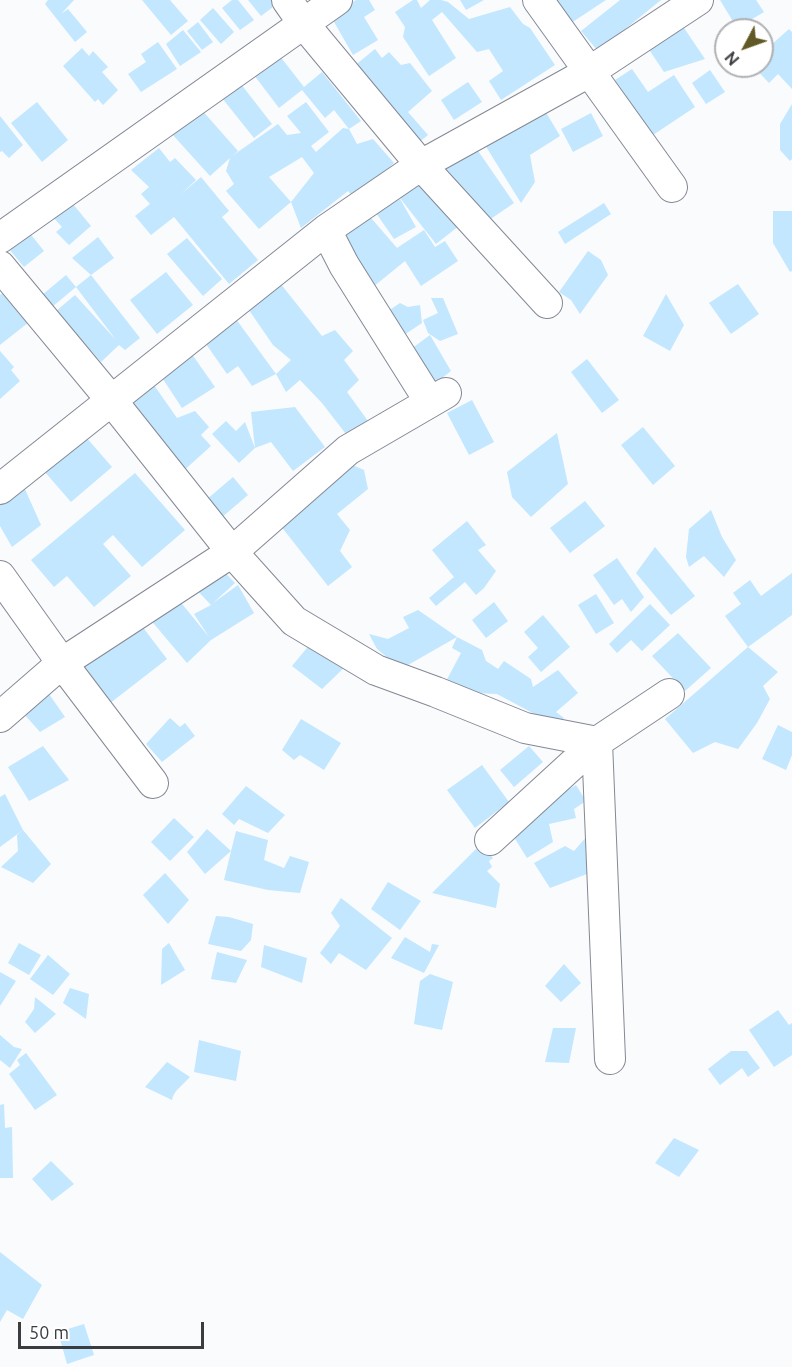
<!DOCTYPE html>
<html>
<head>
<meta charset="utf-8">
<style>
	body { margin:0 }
	#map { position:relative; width:792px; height:1367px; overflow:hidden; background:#fafbfd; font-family:Ubuntu,sans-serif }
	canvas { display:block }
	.north { position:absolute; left:714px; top:18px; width:60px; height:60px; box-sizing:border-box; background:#fff; border:2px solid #b0b1b3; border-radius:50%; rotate:229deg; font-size:16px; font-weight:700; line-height:24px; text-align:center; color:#3a3c40 }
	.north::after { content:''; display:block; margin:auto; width:21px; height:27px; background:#605925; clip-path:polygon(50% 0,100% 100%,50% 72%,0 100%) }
	.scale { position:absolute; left:18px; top:1322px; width:186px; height:27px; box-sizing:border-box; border:3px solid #3a3c40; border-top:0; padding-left:8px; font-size:18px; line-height:21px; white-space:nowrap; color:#3a3c40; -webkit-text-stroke:4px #fff; paint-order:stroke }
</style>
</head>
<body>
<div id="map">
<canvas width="792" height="1367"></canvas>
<div class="north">N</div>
<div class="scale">50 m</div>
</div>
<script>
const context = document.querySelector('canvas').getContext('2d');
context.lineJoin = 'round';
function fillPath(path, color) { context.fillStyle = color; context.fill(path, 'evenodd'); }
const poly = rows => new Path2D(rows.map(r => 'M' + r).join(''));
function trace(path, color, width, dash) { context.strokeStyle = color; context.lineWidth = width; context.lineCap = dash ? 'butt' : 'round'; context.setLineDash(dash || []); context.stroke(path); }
const building = poly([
	[48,0,74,0,61,14,68,9,87,32,75,42,45,4],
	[142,0,170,0,188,21,171,35],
	[232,0,238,0,254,20,240,30,222,8],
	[248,0,274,0,277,4,261,16],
	[356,0,369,0,375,10,364,17,378,40,353,55,330,15],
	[413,0,417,0,421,8,430,0,441,0,448,2,469,19,510,7,523,24,530,28,555,65,501,100,489,81,503,71,489,49,477,52,442,12,432,20,456,58,429,76,403,37,405,27,395,12],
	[460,0,484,0,466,10],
	[556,0,606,0,571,23],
	[620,0,661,0,598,51,581,31],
	[720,0,756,0,764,12,737,28],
	[213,8,234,32,221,44,200,20],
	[198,22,213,42,202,50,187,31],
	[680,22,705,59,664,72,646,45],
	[789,29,792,32,792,89,778,74,769,83,753,66,762,66,762,53],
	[183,30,201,52,180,66,166,44],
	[158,42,177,69,141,92,128,74,146,62,141,54],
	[82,48,89,56,93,51,108,67,102,72,118,90,103,105,98,99,95,102,63,66],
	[375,49,382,58,389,52,401,65,410,63,432,91,408,112,428,135,418,143,353,67],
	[279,55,304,87,322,72,361,121,349,129,334,110,325,118,302,90,279,108,254,75],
	[632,69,648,92,674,75,695,107,653,135,615,80],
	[710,70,725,92,706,104,692,83],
	[237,79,272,124,254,138,218,93],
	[468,82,482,102,454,120,441,100],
	[37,102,68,140,42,162,11,123],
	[306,102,329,132,311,146,316,152,343,128,349,129,357,144,373,139,394,163,354,198,348,191,301,228,291,202,259,229,226,191,234,184,226,171,230,158,210,176,172,134,200,108,238,151,232,156,278,124,287,135,301,133,287,116],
	[302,157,314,173,291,202,269,177],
	[792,104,792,159,790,161,780,150,780,124],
	[544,109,560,136,530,155,535,182,521,203,485,145],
	[591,113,603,136,573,152,561,129],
	[0,116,23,145,9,158,2,151,0,152],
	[474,145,514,203,479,227,439,169],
	[159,148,170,162,175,158,196,180,180,195,201,177,229,211,222,217,258,260,229,284,174,217,151,235,135,216,150,204,141,194,149,187,131,170],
	[424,171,464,222,436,244,396,193],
	[68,198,91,226,69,245,56,232,62,227,50,214],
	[400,199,416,227,394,239,376,213],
	[604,203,611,214,565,244,558,232],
	[365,211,397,248,424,230,435,247,445,241,458,261,421,286,405,261,368,291,336,234],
	[773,211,792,211,792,271,790,272,773,243],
	[24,226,44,251,24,267,4,243],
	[98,237,114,258,91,275,72,258],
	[187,238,222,279,203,296,167,254],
	[588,251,601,260,608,275,580,314,571,300,559,292],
	[166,272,193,305,157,334,130,300],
	[66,275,76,287,52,307,42,295],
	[91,275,140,338,125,350,119,345,101,362,56,311,75,295,116,340,76,287],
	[280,283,322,336,335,330,353,351,344,360,359,380,347,392,368,421,349,438,322,403,300,380,286,392,276,374,291,360,273,345,242,300],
	[738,284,759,314,731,334,709,303],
	[5,291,29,322,0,345,0,295],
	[666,294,684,325,670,351,643,336],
	[431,298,443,298,458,334,440,341,428,333,423,320,438,313],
	[400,303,408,307,420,305,422,323,398,339,382,315],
	[233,315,276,374,252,386,238,366,227,374,201,337],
	[430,335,451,371,426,391,407,352],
	[189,350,215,387,182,408,159,373],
	[0,351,14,367,11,370,20,381,0,399],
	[587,359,619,400,602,413,571,372],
	[149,378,177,418,195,411,209,427,201,435,211,446,180,474,121,398],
	[472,400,494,442,469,455,447,413],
	[295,407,325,447,293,471,271,442,255,448,251,412],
	[226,421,236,431,245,422,255,448,239,463,212,434],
	[643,427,675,466,653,485,621,445],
	[557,433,568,484,531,517,512,497,507,472],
	[85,436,112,467,71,502,44,471],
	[348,463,364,470,368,489,337,514,350,530,340,551,352,567,328,586,280,525],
	[135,473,185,530,142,567,113,535,103,544,131,576,94,607,67,576,54,587,31,560],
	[233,477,248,495,214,524,199,506],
	[24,487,41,525,12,547,0,526,0,502],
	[585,501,605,526,570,553,550,528],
	[711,510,722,537,736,560,724,577,704,556,689,567,686,557,689,529],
	[467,521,486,545,478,550,496,571,484,588,476,595,465,582,436,606,429,598,454,577,432,550],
	[655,547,695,596,671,615,636,573],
	[617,558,644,597,631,612,622,599,614,605,593,575],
	[216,563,235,583,213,603,238,585,254,613,211,640,187,663,149,618,174,594,209,637,194,614,211,605,192,585],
	[792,573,792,615,748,647,725,616,741,604,733,593,750,580,761,596],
	[596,594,614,623,596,634,578,605],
	[494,602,508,621,486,638,472,620],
	[650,604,670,625,642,651,631,640,617,653,609,644],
	[418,610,457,637,401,669,377,649,369,634,388,639,409,628,403,617],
	[543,615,570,647,541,672,528,657,538,648,524,632],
	[138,621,167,659,109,704,79,665],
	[678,633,711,668,685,691,652,656],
	[457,637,482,650,486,661,498,669,504,661,531,679,533,687,558,670,578,693,556,712,564,718,557,726,497,694,450,692,444,685,461,653,452,648],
	[311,643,349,663,322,689,292,666],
	[748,647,778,672,763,686,770,699,757,723,738,749,715,742,693,753,665,719],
	[49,694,65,717,40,732,24,714],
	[170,718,180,727,185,723,195,736,162,762,146,744],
	[301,719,341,743,324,770,300,755,294,760,282,750],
	[778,725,792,732,792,755,786,770,762,759],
	[43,746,69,780,29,801,8,767],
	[529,746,543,762,514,787,500,770],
	[482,765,509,802,475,828,447,790],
	[576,785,586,801,574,809,576,818,549,824,553,842,527,858,507,826],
	[246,786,285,815,268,833,239,819,234,825,222,814],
	[5,794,23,830,0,847,0,797],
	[174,818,194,837,170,861,151,842],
	[207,829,231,851,205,874,187,852],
	[23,830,51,864,33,883,1,867,18,851,17,835],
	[236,831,268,840,264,860,284,868,290,856,309,862,300,893,268,890,224,880],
	[588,835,587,874,550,888,534,863,565,846,574,851],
	[481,844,493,858,489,861,492,867,487,871,500,884,496,908,432,893],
	[165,873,189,900,168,924,143,895],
	[388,882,421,901,400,930,371,909],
	[341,898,392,938,366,970,339,953,331,964,320,953,340,926,331,913],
	[216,916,229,917,253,924,251,940,241,951,208,944],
	[405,937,430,952,432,944,439,945,424,973,391,958],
	[19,943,41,955,29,975,8,963],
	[169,943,185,970,161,985,162,949],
	[264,945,307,958,302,983,261,967],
	[217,952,247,960,236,983,211,979],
	[48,955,70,974,53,995,30,979],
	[564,964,581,983,561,1002,545,986],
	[0,972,16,981,0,1006],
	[430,974,453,982,442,1030,414,1024,420,981],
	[70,988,89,994,86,1019,63,1003],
	[35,997,56,1014,35,1033,25,1022,34,1009],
	[778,1010,789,1025,792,1023,792,1055,774,1067,749,1030],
	[553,1028,576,1028,569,1063,545,1062],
	[0,1035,14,1047,22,1049,10,1068,0,1060],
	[199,1040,241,1051,236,1081,194,1072],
	[731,1051,747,1051,760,1068,748,1077,742,1068,720,1085,708,1069],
	[26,1053,57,1095,35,1110,9,1074,20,1065,17,1060],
	[167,1062,190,1077,176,1091,173,1096,172,1100,145,1087],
	[4,1104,5,1128,12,1127,13,1178,0,1178,0,1105],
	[674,1138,699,1150,679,1177,655,1163],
	[51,1161,74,1184,52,1201,32,1179],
	[0,1252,42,1285,23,1319,7,1310,0,1322],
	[84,1324,94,1355,67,1364,58,1332]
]);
const minor = poly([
	[287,0,303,23,421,165,547,303],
	[538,0,672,187],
	[326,230,344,265,430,402],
	[0,238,337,0],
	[0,266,112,401,232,552,294,621,376,670,436,692,525,728,597,742,669,694],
	[0,489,326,230,421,165,589,72,698,0],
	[0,576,62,663,153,783],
	[0,717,62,663,232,552,348,450,446,393],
	[490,840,597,742,610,1059]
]);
fillPath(building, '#c2e7fe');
trace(minor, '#858994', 32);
trace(minor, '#fff', 30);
</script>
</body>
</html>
